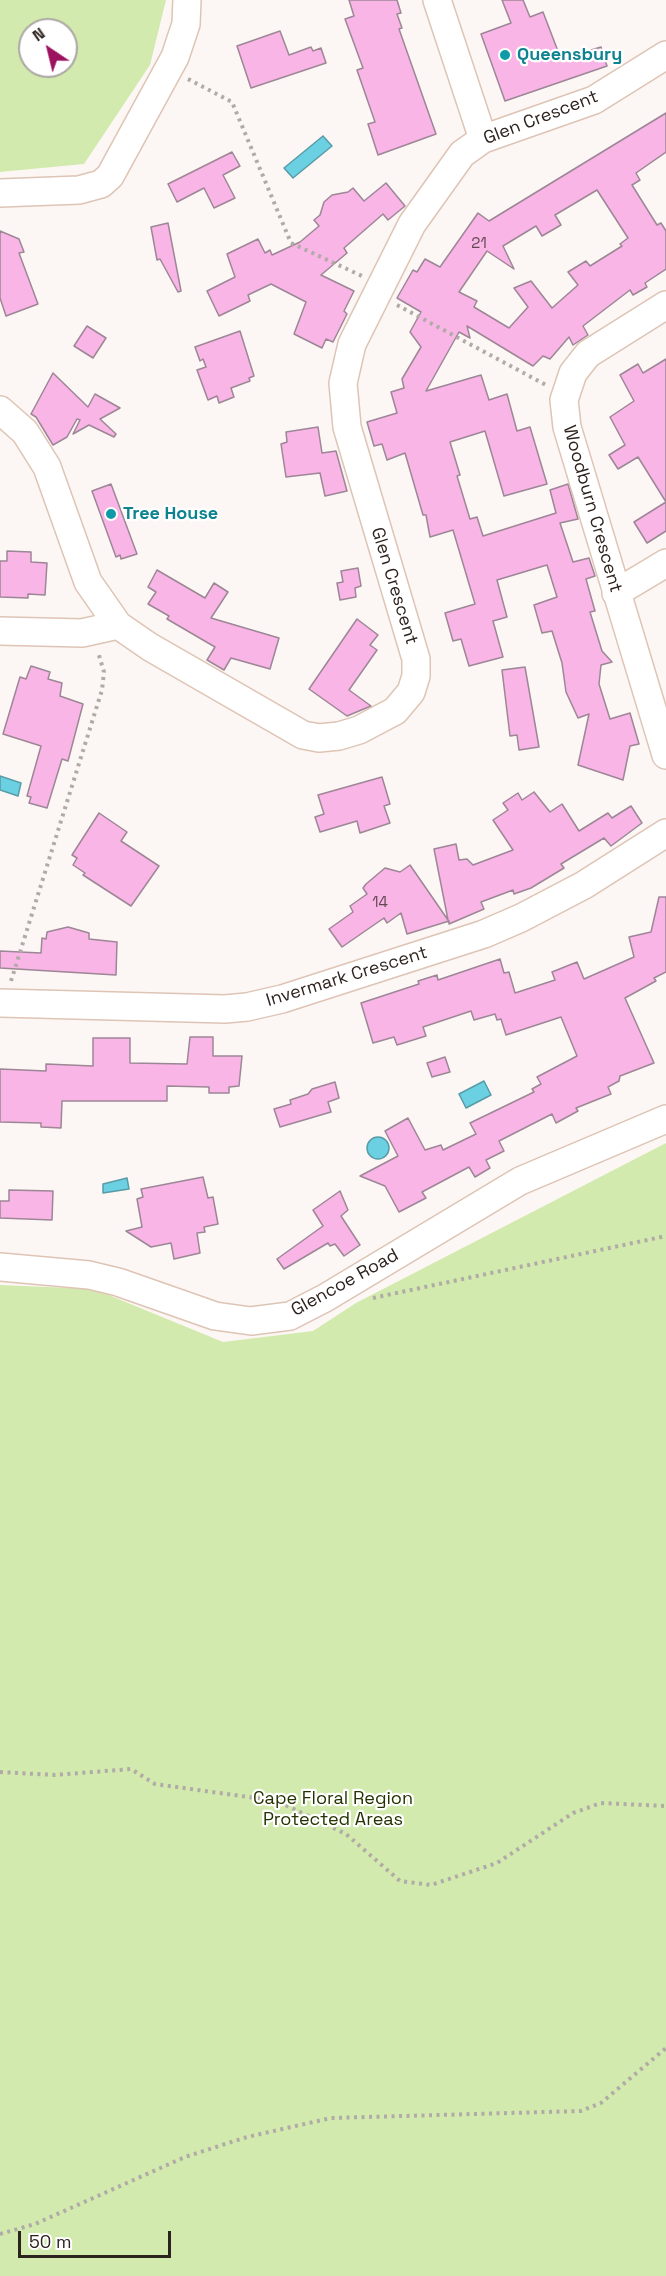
<!DOCTYPE html>
<html>
<head>
<meta charset="utf-8">
<style>
	body { margin:0 }
	#map { position:relative; width:666px; height:2276px; overflow:hidden; background:#fcf7f4; font-family:"Space Grotesk",sans-serif }
	canvas { display:block }
	.north { position:absolute; left:18px; top:18px; width:60px; height:60px; box-sizing:border-box; background:#fff; border:2px solid #aba7a5; border-radius:50%; rotate:325deg; font-size:16px; font-weight:700; line-height:24px; text-align:center; color:#2d231e }
	.north::after { content:''; display:block; margin:auto; width:21px; height:27px; background:#9d125f; clip-path:polygon(50% 0,100% 100%,50% 72%,0 100%) }
	.scale { position:absolute; left:18px; top:2231px; width:153px; height:27px; box-sizing:border-box; border:3px solid #2d231e; border-top:0; padding-left:8px; font-size:18px; line-height:21px; white-space:nowrap; color:#2d231e; -webkit-text-stroke:4px #fff; paint-order:stroke }
</style>
</head>
<body>
<div id="map">
<canvas width="666" height="2276"></canvas>
<div class="north">N</div>
<div class="scale">50 m</div>
</div>
<script>
const context = document.querySelector('canvas').getContext('2d');
context.lineJoin = 'round';
function fillPath(path, color) { context.fillStyle = color; context.fill(path, 'evenodd'); }
const poly = rows => new Path2D(rows.map(r => 'M' + r).join(''));
function trace(path, color, width, dash) { context.strokeStyle = color; context.lineWidth = width; context.lineCap = dash ? 'butt' : 'round'; context.setLineDash(dash || []); context.stroke(path); }
function write(font, color, halo, rows, align = 'center') {
  context.font = font + ' "Space Grotesk",sans-serif'; context.lineWidth = 4.5; context.setLineDash([]); context.textBaseline = 'middle'; context.strokeStyle = halo; context.fillStyle = color; for (const [text, x, y, turn = 0] of rows) {
    context.save(); context.translate(x, y); context.rotate((+turn || 0) * Math.PI / 180); context.textAlign = isNaN(turn) ? turn : align; if (halo) context.strokeText(text, 0, 0); context.fillText(text, 0, 0); context.restore();
  }
}
const green = poly([
	[0,0,166,0,150,65,84,164,0,172],
	[30,30,66,30,66,66,30,66],
	[666,1143,666,2276,0,2276,0,1285,94,1289,223,1342,313,1331,356,1303]
]);
const water = poly([
	[323,136,332,146,293,178,284,168,323,136],
	[0,776,21,783,18,796,0,790,0,776],
	[484,1081,491,1095,466,1108,459,1094,484,1081],
	'367 1148a11 11 0 1 1 22 0a11 11 0 1 1-22 0Z',
	[127,1178,129,1189,103,1193,103,1184,127,1178]
]);
const building = poly([
	[349,0,397,0,401,13,397,14,402,28,399,29,436,134,378,155,368,124,375,122,357,70,363,68,345,19,354,16,349,0],
	[502,0,523,0,530,17,543,12,561,59,601,47,607,66,505,101,481,34,511,23,502,0],
	[280,31,289,55,311,47,313,51,321,48,326,63,251,88,237,46,280,31],
	[666,113,666,152,636,173,640,180,632,185,657,225,661,223,666,231,666,269,645,283,647,287,633,295,630,290,583,326,588,335,573,345,569,337,550,359,543,356,533,366,467,326,470,338,459,332,426,391,481,375,489,400,507,394,517,431,530,427,547,484,504,496,485,431,450,442,460,475,457,476,470,519,477,517,483,536,556,513,550,490,568,484,578,519,560,523,573,562,589,558,595,576,586,579,595,611,590,612,602,651,612,662,601,665,599,684,610,719,630,713,639,744,630,746,623,780,578,765,589,714,578,718,566,692,562,663,552,631,542,633,534,605,557,597,547,565,497,580,507,617,493,621,503,657,469,666,461,639,453,641,445,613,475,604,453,530,430,537,426,515,423,515,405,453,387,460,382,444,374,446,367,422,397,413,391,392,404,388,402,379,421,347,410,332,421,312,397,298,413,270,417,272,425,259,440,267,478,213,489,221,666,113],
	[597,190,628,238,620,244,622,246,590,266,586,261,568,272,578,285,552,308,531,281,514,288,528,307,509,328,474,307,477,301,459,292,487,251,514,269,503,246,536,226,542,236,561,225,555,215,597,190],
	[232,152,240,166,223,175,235,198,214,208,204,188,177,202,168,184,232,152],
	[386,183,405,206,388,220,383,214,344,248,347,253,321,275,354,291,344,311,347,314,333,342,326,339,322,348,294,334,306,302,271,284,248,295,250,301,219,316,207,291,235,277,227,254,258,239,265,253,270,250,272,255,300,242,319,226,314,220,320,215,324,202,332,195,348,192,353,188,364,201,386,183],
	[168,223,181,291,178,292,160,259,157,260,151,227,168,223],
	[0,231,19,239,24,252,19,253,38,304,6,316,0,298,0,231],
	[87,326,106,338,93,358,74,346,87,326],
	[240,331,254,376,249,378,250,381,231,388,234,397,219,403,217,396,208,400,197,370,206,367,203,359,200,361,195,347,240,331],
	[666,359,666,531,647,543,634,522,666,502,638,457,618,469,609,455,625,445,610,417,634,401,620,375,638,364,643,373,666,359],
	[53,373,88,407,95,394,120,408,100,419,116,434,114,437,89,425,73,434,80,420,77,419,67,437,53,445,36,417,31,414,53,373],
	[318,427,322,453,336,451,347,491,325,496,320,473,286,477,281,444,287,442,286,432,318,427],
	[111,484,137,554,121,559,120,555,116,557,92,491,111,484],
	[7,551,31,552,31,562,47,563,45,595,28,594,28,598,0,597,0,561,7,561,7,551],
	[358,568,361,586,355,588,356,597,340,600,337,583,343,582,341,571,358,568],
	[157,570,205,598,214,583,228,592,211,618,279,638,270,669,231,658,224,670,207,660,215,647,167,619,169,616,148,604,156,592,148,587,157,570],
	[357,619,378,635,370,645,377,650,349,690,371,706,347,716,309,689,357,619],
	[31,666,50,672,48,679,62,683,60,696,83,704,68,761,62,759,47,808,29,803,31,797,27,796,41,746,3,734,20,677,26,679,31,666],
	[525,667,539,747,519,750,517,735,510,736,502,670,525,667],
	[382,777,390,804,384,806,390,823,360,833,357,821,320,832,315,817,324,814,318,795,382,777],
	[534,792,550,812,562,804,579,831,608,813,612,818,631,806,642,823,611,846,604,838,561,864,564,868,531,888,514,894,513,890,481,902,484,909,449,924,449,921,407,934,401,913,387,923,384,918,342,947,329,929,353,912,350,906,367,894,363,888,366,884,385,868,400,872,410,865,448,920,434,849,456,844,459,860,467,859,473,865,513,850,493,820,508,810,503,803,518,793,522,800,534,792],
	[99,813,127,832,121,841,159,866,131,906,83,875,85,873,73,865,77,858,72,855,99,813],
	[659,897,666,897,666,972,654,978,656,981,625,998,654,1063,620,1076,619,1081,608,1087,611,1094,576,1108,578,1111,556,1123,552,1114,499,1141,504,1151,486,1160,490,1168,475,1177,469,1167,422,1192,426,1198,399,1212,385,1186,360,1176,398,1156,385,1131,408,1118,425,1150,441,1145,443,1150,476,1134,470,1123,534,1092,532,1089,541,1084,537,1077,577,1056,561,1017,506,1035,501,1019,497,1020,495,1014,474,1020,471,1011,423,1027,426,1036,397,1045,394,1037,373,1043,361,1003,419,984,418,981,437,975,438,980,500,959,504,973,509,972,515,993,555,980,552,972,577,962,584,979,634,957,629,937,651,932,659,897],
	[68,927,89,933,89,939,117,942,116,975,0,968,0,951,41,953,42,938,46,939,47,932,68,927],
	[190,1037,213,1037,213,1056,242,1056,239,1086,229,1087,229,1093,209,1093,209,1087,167,1086,167,1101,62,1101,61,1128,41,1127,41,1123,0,1122,0,1069,46,1071,46,1064,93,1066,93,1038,130,1038,130,1063,187,1064,190,1037],
	[445,1057,450,1072,432,1077,427,1063,445,1057],
	[335,1082,339,1098,328,1102,331,1112,280,1127,274,1109,291,1104,290,1100,308,1094,312,1089,335,1082],
	[203,1177,208,1198,213,1197,218,1224,204,1227,205,1232,197,1233,200,1253,174,1259,171,1243,151,1247,126,1231,142,1227,137,1199,143,1197,141,1189,203,1177],
	[9,1190,53,1191,52,1220,0,1218,0,1201,9,1201,9,1190],
	[340,1191,348,1210,341,1216,360,1245,344,1256,335,1244,330,1246,328,1243,284,1269,277,1259,323,1226,313,1210,340,1191]
]);
const path = poly([
	[188,79,232,102,291,243,362,276],
	[397,305,546,385],
	[11,981,102,690,104,672,98,652],
	[373,1298,666,1236],
	[0,1772,55,1775,131,1769,155,1784,277,1801,346,1834,400,1881,431,1885,497,1863,573,1813,601,1803,666,1806],
	[0,2234,35,2224,185,2157,247,2137,331,2118,581,2111,601,2103,666,2048]
]);
const minor = poly([
	[437,0,483,139],
	[0,193,79,190,101,184,110,176,175,57,186,24,187,0],
	[666,305,588,354,573,373,564,400,567,427,666,755],
	[0,410,25,432,47,467,88,582,118,625,150,647,303,735,319,738,339,736,359,730,395,711,411,692,416,676,416,659,347,427,343,383,352,344,412,224,462,154,483,139,594,100,666,55],
	[616,593,666,563],
	[0,631,82,633,118,625],
	[0,1003,225,1009,247,1007,282,999,484,934,521,918,584,885,666,833],
	[0,1267,89,1275,118,1282,215,1316,251,1321,290,1316,325,1298,520,1181,666,1119]
]);
const markers = [
	[505,55,6,"#0f9aa8"],
	[111,514,6,"#0f9aa8"]
];
const numberNames = [
	["21",479,244],
	["14",380,903]
];
const cultureNames = [
	["Queensbury",517,55],
	["Tree House",123,514]
];
const streetNames = [
	["Glen Crescent",541,118,-21],
	["Woodburn Crescent",592,509,74],
	["Glen Crescent",394,586,73],
	["Invermark Crescent",347,977,-17],
	["Glencoe Road",345,1283,-29]
];
const parkNames = [
	["Cape Floral Region",333,1799],
	["Protected Areas",333,1820]
];
fillPath(green, '#d2eaad');
fillPath(water, '#6ad0e2');
trace(water, '#589ca7', 1.5);
fillPath(building, '#f8b5e5');
trace(building, '#9d8696', 1.5);
trace(minor, '#dec4b5', 30);
trace(path, '#b1aaa7', 4, [3, 4.5]);
trace(minor, '#fff', 27);
for (const [x, y, r, color] of markers) { const dot = new Path2D(); dot.arc(x, y, r, 0, 2 * Math.PI); context.fillStyle = color; context.fill(dot); trace(dot, '#fff', 2); }
write('15px', '#604850', null, numberNames);
write('bold 18px', '#0d838f', '#fff', cultureNames, 'left');
write('18px', '#2d231e', '#fff', streetNames);
write('18px', '#243300', '#fff', parkNames);
</script>
</body>
</html>
